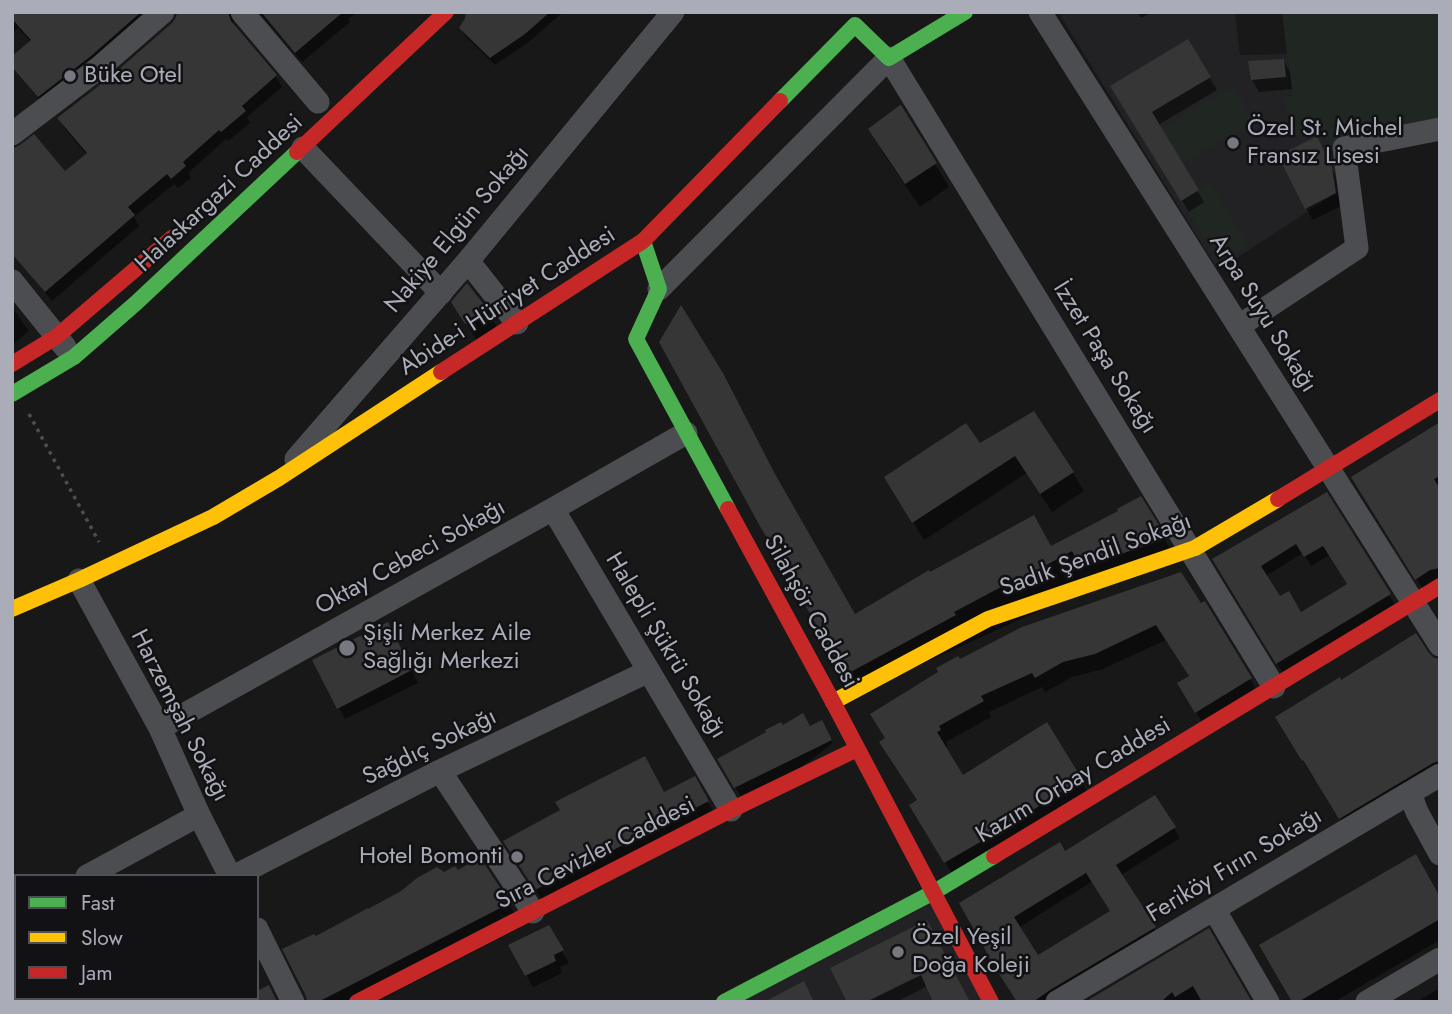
<!DOCTYPE html>
<html>
<head>
<meta charset="utf-8">
<style>
	body { margin:0 }
	#map { position:relative; width:1452px; height:1014px; overflow:hidden; background:#181818; font-family:Jost,sans-serif }
	canvas { display:block }
	.frame { position:absolute; inset:0; border:14px solid #aaacb8; pointer-events:none }
	.legend { position:absolute; left:14px; top:874px; width:245px; height:126px; box-sizing:border-box; background:#121214; border:2px solid #4f5056; margin:0; padding:9px 12px; list-style:none; font-size:21px; color:#aaacb8 }
	.legend li { display:flex; align-items:center; gap:14px; height:35px }
	.legend b { width:35px; border:2px solid #4f5056 }
</style>
</head>
<body>
<div id="map">
<canvas width="1452" height="1014"></canvas>
<div class="frame"></div>
<ul class="legend">
<li><b style="height:9px;background:#4caf50"></b>Fast</li>
<li><b style="height:9px;background:#ffc107"></b>Slow</li>
<li><b style="height:9px;background:#c62828"></b>Jam</li>
</ul>
</div>
<script>
const context = document.querySelector('canvas').getContext('2d');
context.lineJoin = 'round';
function fillPath(path, color) { context.fillStyle = color; context.fill(path, 'evenodd'); }
const poly = rows => new Path2D(rows.map(r => 'M' + r).join(''));
function trace(path, color, width, dash) { context.strokeStyle = color; context.lineWidth = width; context.lineCap = dash ? 'butt' : 'round'; context.setLineDash(dash || []); context.stroke(path); }
function write(font, color, halo, rows, align = 'center') {
  context.font = font + ' Jost,sans-serif'; context.lineWidth = 5; context.setLineDash([]); context.textBaseline = 'middle'; context.strokeStyle = halo; context.fillStyle = color; for (const [text, x, y, turn = 0] of rows) {
    context.save(); context.translate(x, y); context.rotate((+turn || 0) * Math.PI / 180); context.textAlign = isNaN(turn) ? turn : align; if (halo) context.strokeText(text, 0, 0); context.fillText(text, 0, 0); context.restore();
  }
}
const built = poly([
	[1058,12,1235,12,1240,55,1287,54,1292,95,1283,97,1297,137,1321,128,1344,188,1218,270],
	[933,902,986,1002,740,1002]
]);
const green = poly([
	[1282,12,1440,12,1440,124,1328,147,1321,129,1297,138,1282,97,1292,95],
	[1233,86,1254,121,1182,163,1162,128],
	[1209,183,1248,244,1220,262,1181,201]
]);
const shadow = poly([
	[12,12,159,12,45,106,12,66,31,42,18,28,12,33],
	[178,12,238,12,234,18,233,26,276,77,282,87,247,117,250,123,228,141,226,139,188,173,191,178,178,188,174,184,134,217,139,226,52,301,16,257,65,174,87,155,65,129,59,118,110,79,174,24],
	[259,12,357,12,348,19,350,22,302,62],
	[467,12,563,12,530,41,495,65,465,36,461,28,467,19],
	[1137,12,1153,12,1141,18],
	[1187,41,1217,90,1158,125,1204,202,1189,212,1112,86],
	[1283,60,1290,72,1292,89,1259,92,1252,80],
	[870,129,935,164,949,187,920,207,883,153],
	[1323,150,1338,182,1341,206,1313,220,1306,208],
	[454,302,488,311,501,335,480,346],
	[12,307,29,331,12,345],
	[661,342,786,496,855,616,930,574,1050,548,1121,512,1140,499,1176,558,1094,586,858,693],
	[1440,424,1440,582,1424,591,1360,490],
	[979,445,1073,473,1084,491,1052,512,1027,473,924,540,897,496],
	[1326,494,1395,605,1283,673,1215,560],
	[1303,553,1311,566,1330,555,1349,585,1301,614,1279,598,1266,576],
	[1204,603,1259,694,1205,727,1188,699,1191,677,1166,640,1103,669,1072,677,1045,692,1042,687,989,712,991,717,946,742,948,746,944,748,962,777,1080,779,1089,795,954,877,911,805,918,801,890,757,959,662,1201,605],
	[394,636,418,683,345,719,339,708],
	[1432,659,1440,661,1440,785,1352,837,1316,778,1314,779,1289,737,1340,682],
	[821,722,833,743,748,809,720,760,782,727,810,728],
	[694,778,719,822,548,909,517,862,562,811,664,794],
	[1174,828,1180,838,1121,875,1160,938,1053,1002,1019,1002,962,903,1065,854],
	[1093,881,1112,912,1037,957,1018,928],
	[1440,900,1440,940,1334,1002,1294,1002],
	[509,904,522,927,377,1002,309,1002,316,939],
	[926,922,928,986,896,1002,849,1002],
	[548,927,569,963,560,967,562,973,533,987,510,946],
	[1208,931,1250,1002,1180,1002,1179,1001,1088,1002],
	[1440,988,1440,1002,1416,1002],
	[198,998,222,998,225,1002,193,1002],
	[230,998,241,998,243,1000,277,1002,226,1002]
]);
const building = poly([
	[12,12,141,12,91,56,38,97,12,67,12,56,31,40,12,19],
	[177,12,228,12,231,21,277,75,242,106,246,111,221,132,219,130,183,162,186,166,171,179,167,174,128,207,135,215,45,292,12,254,12,149,20,145,34,134,65,171,87,153,57,118,109,78,172,23,176,17],
	[261,12,343,12,295,53],
	[466,12,550,12,525,34,490,58,459,28,465,18],
	[1188,39,1211,77,1152,112,1199,190,1181,201,1110,86],
	[1284,59,1286,77,1251,80,1248,61],
	[900,105,901,105,937,163,905,184,868,129],
	[1317,136,1332,168,1336,193,1305,209,1278,156],
	[467,283,489,311,465,324,451,302],
	[681,305,723,373,775,474,855,614,929,570,930,572,1034,515,1051,546,1118,511,1117,509,1141,496,1167,538,1081,568,1072,551,1021,579,1020,577,954,612,956,615,845,675,756,519,659,342],
	[1034,411,1074,472,1040,494,1015,456,912,523,884,477,966,423,980,443],
	[1440,422,1440,476,1434,479,1440,489,1440,568,1430,570,1415,580,1351,477],
	[1327,492,1391,594,1276,664,1212,559],
	[1296,544,1304,557,1323,546,1347,584,1301,612,1289,591,1280,596,1261,566],
	[1181,572,1201,603,1205,601,1252,678,1195,713,1177,683,1189,676,1156,625,1095,654,1063,662,1035,678,1032,673,981,696,984,701,939,726,941,730,937,732,963,775,1047,722,1082,779,1001,830,944,863,909,805,917,800,879,742,885,738,870,714,938,672,936,668,958,656,960,659,1022,627],
	[388,622,412,670,337,709,312,660],
	[1416,633,1429,653,1434,658,1440,659,1440,761,1433,763,1339,819,1303,760,1302,761,1275,717,1340,677,1341,680],
	[803,713,810,726,822,720,832,740,734,788,717,759,766,732,765,730,781,722,783,725],
	[645,756,664,792,695,776,709,801,535,890,503,841,560,810,555,802],
	[1155,795,1176,827,1116,865,1156,927,1050,990,1033,1002,1017,1002,986,953,987,953,959,903,1060,842,1065,851],
	[1086,873,1110,911,1038,955,1014,917],
	[1416,854,1440,897,1440,919,1298,1002,1292,1002,1259,945],
	[480,857,510,903,318,1002,307,1002,306,996,282,949,314,934,316,936,368,908,368,909,401,891,417,878,437,867,444,872,455,866,458,870],
	[927,920,970,1002,933,1002,921,975,866,1002,847,1002,830,968],
	[549,925,564,950,554,955,556,961,525,976,508,945],
	[1209,928,1252,1002,1202,1002,1193,986,1175,997,1172,992,1161,1002,1085,1002],
	[804,981,814,1002,764,1002],
	[269,985,277,1002,237,1002,244,998,257,998,257,991]
]);
const path = poly([
	[29,414,99,542]
]);
const street = poly([
	[242,12,318,102],
	[1040,12,1440,645],
	[12,134,100,67,163,12],
	[303,148,441,293],
	[468,261,517,323],
	[12,281,65,347],
	[659,289,889,58,1274,687],
	[1239,326,1357,248,1344,148,1440,129],
	[296,459,468,261,673,12],
	[553,509,731,810],
	[79,580,160,728,199,815,230,876],
	[160,728,553,509,686,433],
	[440,771,533,912],
	[1410,793,1417,812,1440,854],
	[87,876,199,815],
	[235,876,440,771,649,671],
	[1214,909,1268,1002],
	[12,929,16,934],
	[257,929,293,1002],
	[59,998,61,1002],
	[100,1002,106,998],
	[1057,1002,1440,775],
	[1367,1002,1440,959]
]);
const fast = poly([
	[780,101,855,25,889,58,965,12],
	[643,241,659,289,636,339,728,509],
	[12,394,74,357,136,303,297,152],
	[724,1002,934,892,994,856]
]);
const slow = poly([
	[12,609,79,580,213,517,279,478,441,372],
	[833,702,988,619,1195,548,1278,499]
]);
const jam = poly([
	[297,152,446,12],
	[12,364,56,337,173,237],
	[441,372,643,241,780,101],
	[1278,499,1440,400],
	[728,509,833,702,991,1002],
	[994,856,1440,586],
	[357,1002,731,810,857,749]
]);
const markers = [
	[70,76,7,"#777880"],
	[1233,143,7,"#777880"],
	[347,648,9,"#777880"],
	[517,857,7,"#777880"],
	[898,952,7,"#777880"]
];
const poiNames = [
	["Büke Otel",84,76],
	["Özel St. Michel",1247,129],
	["Fransız Lisesi",1247,157],
	["Şişli Merkez Aile",363,634],
	["Sağlığı Merkezi",363,662],
	["Hotel Bomonti",503,857,"right"],
	["Özel Yeşil",912,938],
	["Doğa Koleji",912,966]
];
const streetNames = [
	["Halaskargazi Caddesi",220,194,-43],
	["Nakiye Elgün Sokağı",458,230,-50],
	["Abide-i Hürriyet Caddesi",508,302,-33],
	["Arpa Suyu Sokağı",1262,314,58],
	["İzzet Paşa Sokağı",1104,358,58],
	["Sadık Şendil Sokağı",1096,556,-20],
	["Oktay Cebeci Sokağı",411,558,-29],
	["Silahşör Caddesi",810,612,61],
	["Halepli Şükrü Sokağı",665,646,59],
	["Harzemşah Sokağı",179,716,63],
	["Sağdıç Sokağı",430,748,-26],
	["Kazım Orbay Caddesi",1074,781,-31],
	["Sıra Cevizler Caddesi",596,854,-27],
	["Feriköy Fırın Sokağı",1235,866,-31]
];
fillPath(built, '#222224');
fillPath(green, '#202722');
fillPath(shadow, '#0007');
fillPath(building, '#363637');
trace(path, '#4e4e52', 3.5, [3.5, 5]);
trace(street, '#4c4d51', 23);
trace(fast, '#4caf50', 16);
trace(slow, '#ffc107', 16);
trace(jam, '#c62828', 16);
for (const [x, y, r, color] of markers) { const dot = new Path2D(); dot.arc(x, y, r, 0, 2 * Math.PI); context.fillStyle = color; context.fill(dot); trace(dot, '#121214', 2.5); }
write('24px', '#aaacb8', '#121214', poiNames, 'left');
write('24px', '#aaacb8', '#121214', streetNames);
</script>
</body>
</html>
